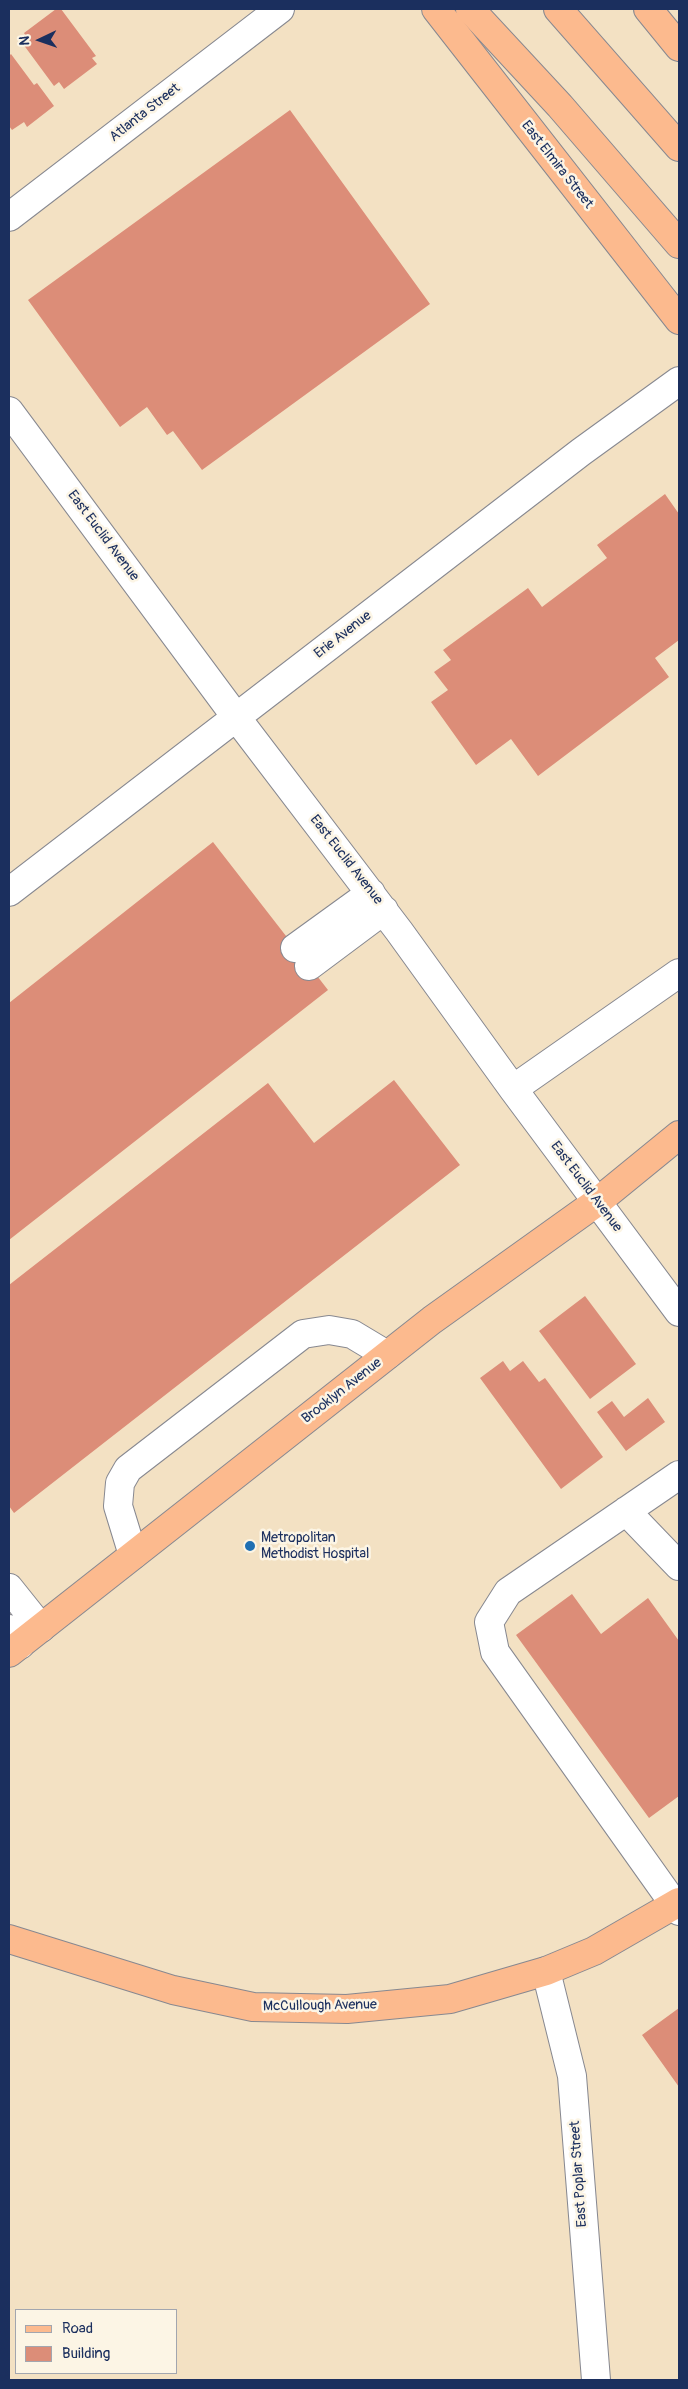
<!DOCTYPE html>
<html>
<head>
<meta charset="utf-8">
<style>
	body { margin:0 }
	#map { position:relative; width:688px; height:2389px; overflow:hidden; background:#f3e1c3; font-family:Pangolin,sans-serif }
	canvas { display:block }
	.frame { position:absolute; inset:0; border:10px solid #1b2f5e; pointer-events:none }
	.legend { position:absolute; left:15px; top:2309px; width:162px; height:65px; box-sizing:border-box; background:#fcf5e5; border:1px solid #a2a6af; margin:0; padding:6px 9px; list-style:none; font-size:15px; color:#1b2f5e }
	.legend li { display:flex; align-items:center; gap:10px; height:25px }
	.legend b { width:25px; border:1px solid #a2a6af }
	.north { position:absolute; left:15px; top:15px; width:50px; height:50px; -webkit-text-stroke:4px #fcf5e5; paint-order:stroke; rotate:267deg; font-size:14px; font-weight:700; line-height:20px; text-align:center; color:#1b2f5e }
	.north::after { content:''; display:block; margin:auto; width:18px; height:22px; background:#1b2f5e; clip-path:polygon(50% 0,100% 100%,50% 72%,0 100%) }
</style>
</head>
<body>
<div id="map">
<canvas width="688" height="2389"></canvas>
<div class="frame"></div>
<ul class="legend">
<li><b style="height:6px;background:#fcba8e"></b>Road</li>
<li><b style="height:14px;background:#dc8d78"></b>Building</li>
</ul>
<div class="north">N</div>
</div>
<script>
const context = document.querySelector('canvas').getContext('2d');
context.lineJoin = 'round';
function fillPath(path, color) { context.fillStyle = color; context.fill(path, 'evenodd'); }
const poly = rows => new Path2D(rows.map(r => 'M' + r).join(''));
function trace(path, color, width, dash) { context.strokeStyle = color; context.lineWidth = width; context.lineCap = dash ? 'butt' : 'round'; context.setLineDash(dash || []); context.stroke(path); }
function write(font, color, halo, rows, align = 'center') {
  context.font = font + ' Pangolin,sans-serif'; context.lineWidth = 5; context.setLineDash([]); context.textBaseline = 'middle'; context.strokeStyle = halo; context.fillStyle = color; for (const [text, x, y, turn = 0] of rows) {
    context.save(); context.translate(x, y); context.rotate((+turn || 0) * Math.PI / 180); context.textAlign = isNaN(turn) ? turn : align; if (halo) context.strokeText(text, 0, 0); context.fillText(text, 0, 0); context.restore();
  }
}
const building = poly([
	[56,9,61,9,96,56,92,58,97,64,64,89,59,82,54,86,23,44,28,40,24,33],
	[11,54,34,85,37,83,54,106,27,127,24,122,12,130,9,126,9,56],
	[290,110,430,304,202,470,173,431,167,435,147,407,120,427,28,300],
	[665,494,679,514,679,640,655,658,669,677,538,776,511,739,476,765,431,702,448,690,434,672,451,660,443,650,528,588,542,607,607,558,597,545],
	[213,842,328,990,9,1240,9,1003],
	[394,1080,460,1165,14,1513,9,1506,9,1285,268,1083,314,1143],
	[585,1296,636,1364,590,1399,539,1331],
	[503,1361,510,1371,523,1361,539,1382,545,1378,603,1457,561,1489,480,1378],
	[648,1398,665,1422,626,1451,597,1412,612,1401,624,1417],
	[572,1594,601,1634,648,1598,679,1641,679,1796,649,1818,516,1635],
	[679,2008,679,2087,642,2035]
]);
const minor = poly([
	[9,217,280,9],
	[9,411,236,717,399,931,513,1089,679,1312],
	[9,892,581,452,679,381],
	[295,948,371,893],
	[309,966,384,910],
	[513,1089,679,973],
	[679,1475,508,1592,489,1622,495,1652,679,1911],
	[626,1511,679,1566],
	[133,1555,118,1506,120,1483,128,1469,303,1334,329,1330,352,1334,387,1355],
	[9,1588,41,1628],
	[9,1629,20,1645],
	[546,1971,572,2076,596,2380]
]);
const major = poly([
	[436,9,679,320],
	[9,1653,432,1320,597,1202,679,1135],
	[9,1939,173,1990,253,2007,347,2009,450,1999,546,1971,594,1951,679,1902]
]);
const highway = poly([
	[470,9,560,106,679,244],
	[558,9,679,147],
	[648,9,679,47]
]);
const markers = [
	[250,1546,6,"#1f6fb2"]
];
const streetNames = [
	["Atlanta Street",145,113,-38],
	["East Elmira Street",557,165,52],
	["East Euclid Avenue",103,536,53],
	["Erie Avenue",343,635,-38],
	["East Euclid Avenue",346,860,52],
	["East Euclid Avenue",586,1187,53],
	["Brooklyn Avenue",342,1391,-38],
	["McCullough Avenue",320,2006,-1],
	["East Poplar Street",579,2174,-94]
];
const poiNames = [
	["Metropolitan",261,1538],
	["Methodist Hospital",261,1554]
];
fillPath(building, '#dc8d78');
trace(minor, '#878890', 30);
trace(major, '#878890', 30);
trace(highway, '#878890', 30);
trace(minor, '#fff', 28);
trace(major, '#fcba8e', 28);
trace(highway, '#fcba8e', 28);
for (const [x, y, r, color] of markers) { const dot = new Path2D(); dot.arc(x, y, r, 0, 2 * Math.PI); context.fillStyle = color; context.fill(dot); trace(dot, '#fcf5e5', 2); }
write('14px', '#1b2f5e', '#fcf5e5', streetNames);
write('14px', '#1b2f5e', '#fcf5e5', poiNames, 'left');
</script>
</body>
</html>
